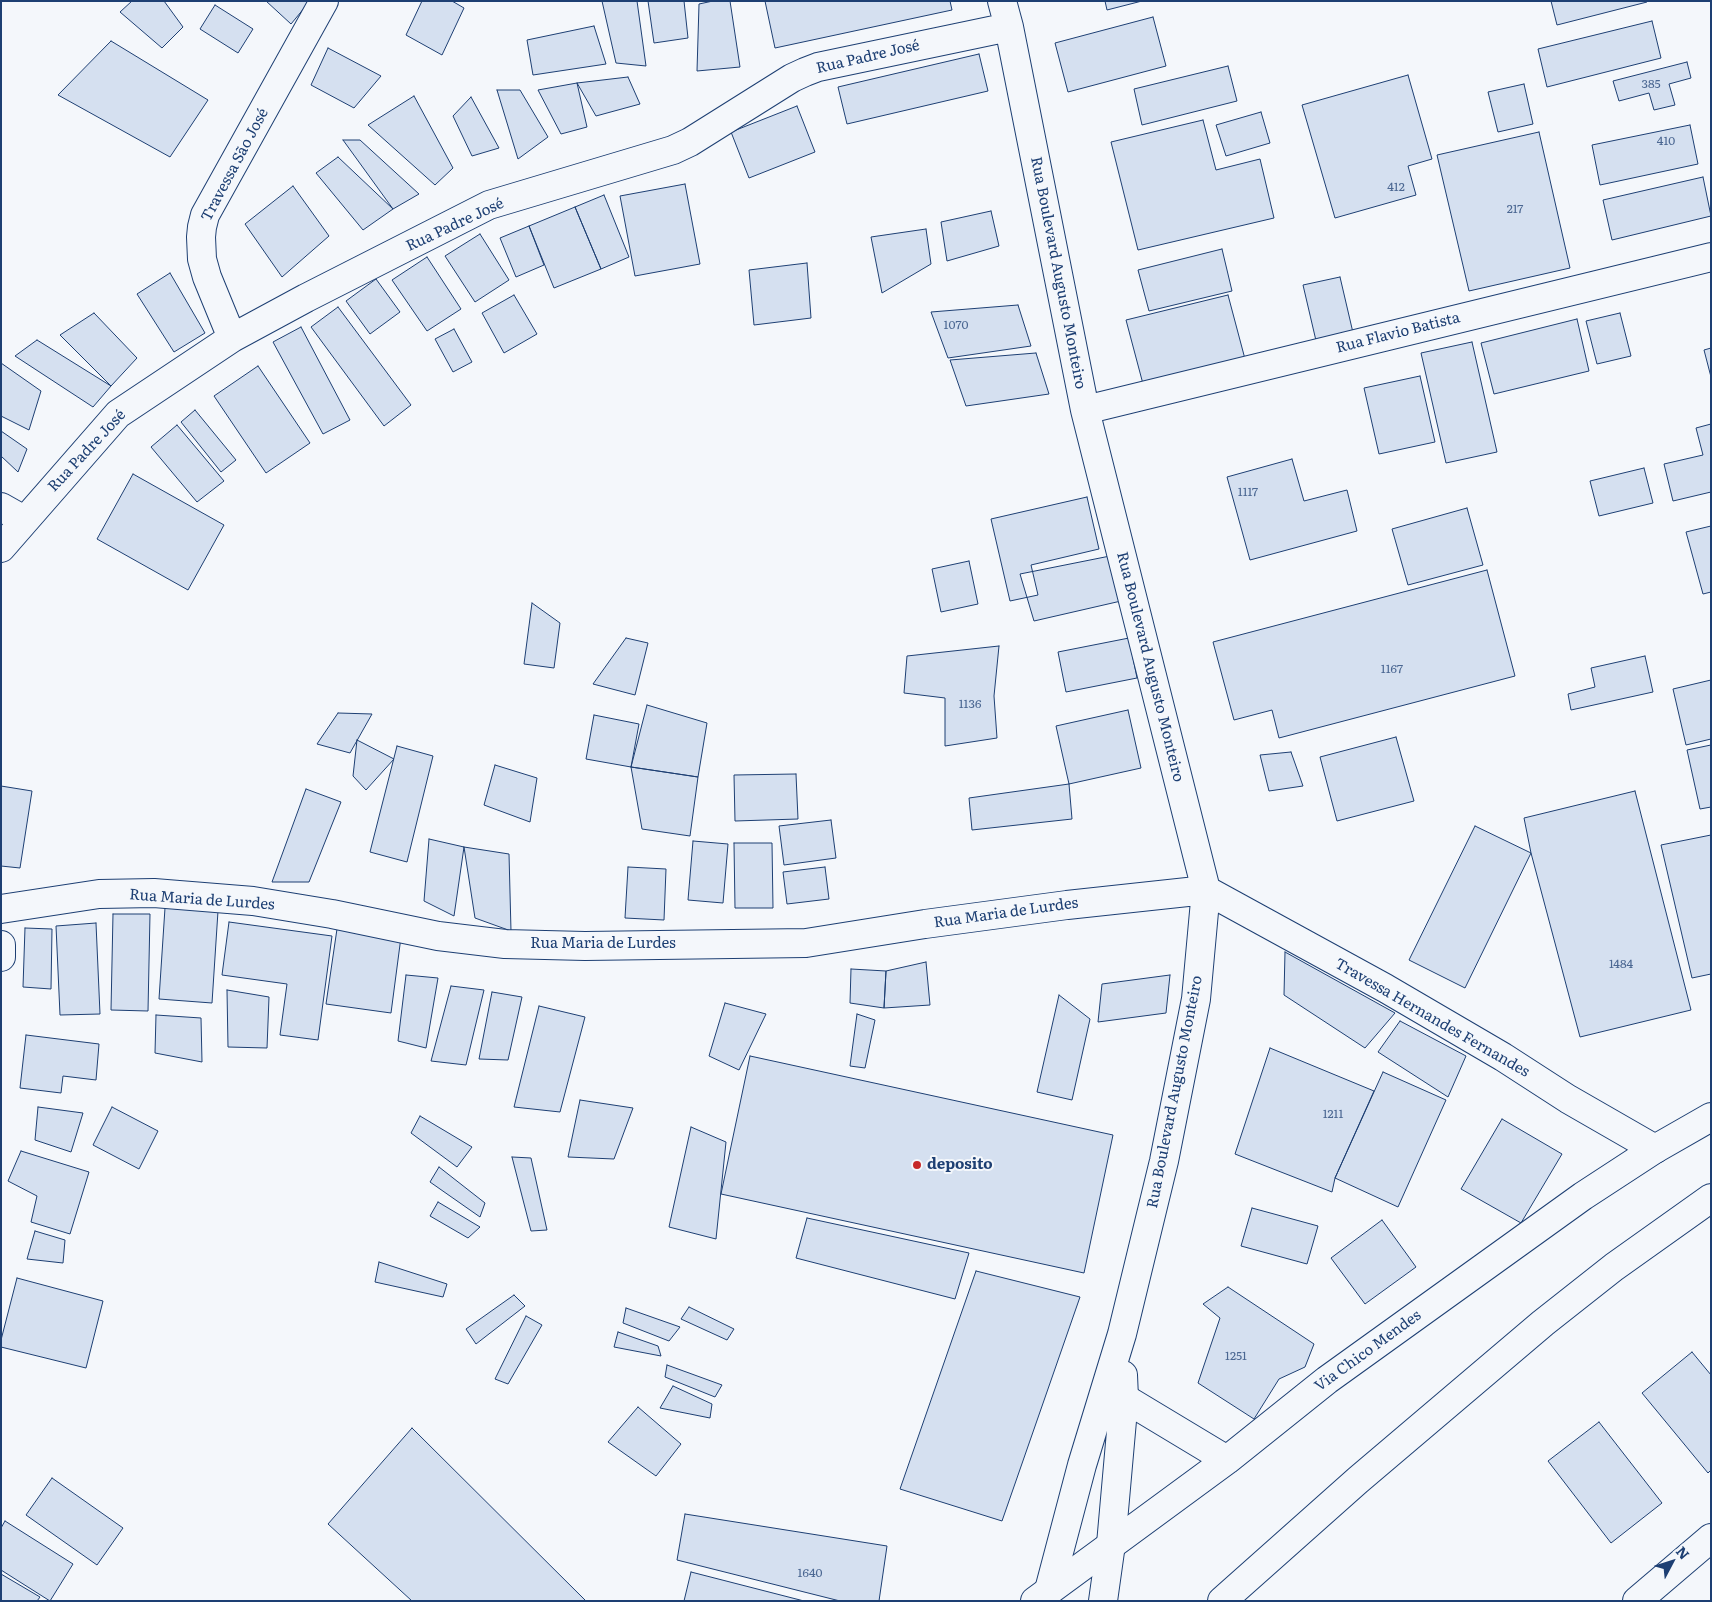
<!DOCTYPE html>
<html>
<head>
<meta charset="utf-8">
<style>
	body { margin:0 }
	#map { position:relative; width:1712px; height:1602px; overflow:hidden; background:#f4f7fb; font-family:Literata,serif }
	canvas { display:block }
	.frame { position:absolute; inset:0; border:2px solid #1d3f73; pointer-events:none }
	.north { position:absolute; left:1647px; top:1537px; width:50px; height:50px; -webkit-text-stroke:4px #f4f7fb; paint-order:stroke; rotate:50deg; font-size:14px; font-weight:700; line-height:20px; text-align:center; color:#1d3f73 }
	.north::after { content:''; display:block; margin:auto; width:18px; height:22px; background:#1d3f73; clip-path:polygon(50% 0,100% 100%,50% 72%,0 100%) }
</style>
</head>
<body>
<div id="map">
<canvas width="1712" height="1602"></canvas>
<div class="frame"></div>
<div class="north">N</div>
</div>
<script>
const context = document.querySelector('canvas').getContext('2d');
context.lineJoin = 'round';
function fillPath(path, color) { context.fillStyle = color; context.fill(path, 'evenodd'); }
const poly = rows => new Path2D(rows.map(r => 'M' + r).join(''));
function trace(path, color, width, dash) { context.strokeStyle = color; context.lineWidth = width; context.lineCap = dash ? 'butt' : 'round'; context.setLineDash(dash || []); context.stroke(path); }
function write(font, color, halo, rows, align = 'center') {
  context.font = font + ' Literata,serif'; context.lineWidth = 4; context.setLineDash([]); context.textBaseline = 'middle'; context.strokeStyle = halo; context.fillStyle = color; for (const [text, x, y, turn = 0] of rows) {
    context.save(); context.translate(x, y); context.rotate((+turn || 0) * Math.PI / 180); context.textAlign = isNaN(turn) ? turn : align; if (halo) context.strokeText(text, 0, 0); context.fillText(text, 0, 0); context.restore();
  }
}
const building = poly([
	[132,1,164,1,183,27,162,48,120,12,132,1],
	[266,1,310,1,291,24,266,1],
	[422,1,452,1,464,8,442,55,406,35,422,1],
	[602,1,637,1,646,66,616,63,602,1],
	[648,1,684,1,688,38,654,43,648,1],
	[713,1,730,1,740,67,697,71,699,4,713,1],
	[765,1,950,1,952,10,775,48,765,1],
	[1105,1,1142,1,1107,10,1105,1],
	[1551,1,1647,1,1647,2,1557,25,1551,1],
	[215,5,253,29,238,53,200,29,215,5],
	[1153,17,1166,66,1068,92,1055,43,1153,17],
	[1652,21,1661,58,1547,87,1538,49,1652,21],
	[594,26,606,64,533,75,527,40,594,26],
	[111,41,208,100,170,157,58,95,111,41],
	[328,48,381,76,354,108,311,85,328,48],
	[979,54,988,91,847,124,838,87,979,54],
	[1687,62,1691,78,1669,84,1675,105,1654,110,1649,93,1619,101,1613,81,1687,62],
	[1228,66,1237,101,1142,125,1134,89,1228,66],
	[1408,75,1432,159,1408,166,1416,195,1335,218,1302,105,1408,75],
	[628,77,640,104,596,116,577,83,628,77],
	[577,83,587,127,561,134,538,90,577,83],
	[1524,84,1533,124,1498,132,1488,92,1524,84],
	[497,90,520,90,548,137,518,159,497,90],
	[414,96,453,168,435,185,368,125,414,96],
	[471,97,499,148,472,156,453,116,471,97],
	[797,106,815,152,749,178,731,132,797,106],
	[1261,112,1270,143,1226,156,1216,125,1261,112],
	[1203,120,1216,170,1260,159,1274,218,1138,250,1111,142,1203,120],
	[1690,125,1698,164,1600,185,1592,145,1690,125],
	[1539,132,1570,268,1469,291,1437,155,1539,132],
	[343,140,360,140,419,194,393,209,343,140],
	[338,157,393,209,363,230,316,173,338,157],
	[1703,177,1711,216,1612,240,1603,200,1703,177],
	[685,184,700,264,635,276,620,196,685,184],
	[293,186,329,236,282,277,245,224,293,186],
	[604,195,629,257,601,269,575,207,604,195],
	[575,207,601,269,554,288,529,226,575,207],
	[991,211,999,246,947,261,941,222,991,211],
	[529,226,544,265,516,277,500,238,529,226],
	[926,229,931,264,882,293,871,237,926,229],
	[480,234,509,280,475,302,445,256,480,234],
	[1222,249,1232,291,1149,311,1138,270,1222,249],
	[427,257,461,309,427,331,392,280,427,257],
	[807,263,811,318,754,325,749,270,807,263],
	[170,273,205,333,174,352,137,294,170,273],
	[1340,277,1354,337,1317,345,1303,285,1340,277],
	[376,279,400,312,370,334,346,301,376,279],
	[514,295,537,334,504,353,482,313,514,295],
	[1228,295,1245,359,1143,384,1126,320,1228,295],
	[1018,305,1031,346,948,358,931,312,1018,305],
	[338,307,411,405,384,426,311,327,338,307],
	[94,313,137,358,111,386,60,335,94,313],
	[1620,313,1631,356,1597,364,1586,321,1620,313],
	[1577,319,1589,371,1494,394,1481,343,1577,319],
	[301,327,350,420,323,434,273,342,301,327],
	[454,329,472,362,453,372,435,339,454,329],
	[37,340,111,386,93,407,15,356,37,340],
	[1472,342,1497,452,1446,463,1421,353,1472,342],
	[1711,348,1711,377,1704,350,1711,348],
	[1036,353,1049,394,966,406,950,360,1036,353],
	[1,363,41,391,29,430,1,416,1,363],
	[258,366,310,443,266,473,214,396,258,366],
	[1420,376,1435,442,1379,454,1364,388,1420,376],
	[195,410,236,460,221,472,181,422,195,410],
	[1711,424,1711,492,1673,501,1664,464,1703,455,1696,428,1711,424],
	[177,425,224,481,197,502,151,447,177,425],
	[1,431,27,449,18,472,1,456,1,431],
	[1292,459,1304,501,1347,490,1357,531,1250,560,1227,477,1292,459],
	[1644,468,1653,503,1599,516,1590,481,1644,468],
	[133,474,224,525,188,590,97,539,133,474],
	[1087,497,1099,549,1031,565,1038,595,1010,601,991,519,1087,497],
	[1467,508,1483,565,1408,585,1392,529,1467,508],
	[1711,526,1711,592,1703,594,1686,532,1711,526],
	[1110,556,1121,601,1034,621,1020,574,1110,556],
	[969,561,978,604,941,612,932,569,969,561],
	[1487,570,1515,676,1279,738,1272,710,1234,720,1213,642,1487,570],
	[532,603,560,623,554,668,524,664,532,603],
	[626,638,648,643,635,695,593,684,626,638],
	[1129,638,1137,678,1066,692,1058,652,1129,638],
	[999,646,994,696,997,738,945,746,945,698,904,693,907,656,999,646],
	[1645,656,1653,692,1571,710,1568,694,1595,687,1591,668,1645,656],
	[1711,680,1711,739,1686,745,1673,689,1711,680],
	[647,705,707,723,698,777,631,767,647,705],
	[1128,710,1141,768,1069,784,1056,726,1128,710],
	[338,713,372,714,350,753,317,744,338,713],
	[594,715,639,724,631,767,586,759,594,715],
	[1396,737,1414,801,1337,821,1320,757,1396,737],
	[357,740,394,759,366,790,353,776,357,740],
	[1711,745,1711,807,1700,809,1687,750,1711,745],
	[397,746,433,756,407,862,370,852,397,746],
	[1291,752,1303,786,1269,791,1260,755,1291,752],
	[495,765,537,778,530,822,484,805,495,765],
	[631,767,698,777,690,836,642,829,631,767],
	[796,774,798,819,735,821,734,775,796,774],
	[1069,784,1072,819,972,830,969,798,1069,784],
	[1,786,32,791,20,868,1,866,1,786],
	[306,789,341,802,309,882,272,882,306,789],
	[1635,791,1691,1010,1580,1037,1531,853,1524,818,1635,791],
	[831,820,836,858,784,865,779,826,831,820],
	[1475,826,1531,853,1465,988,1409,960,1475,826],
	[1711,835,1711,974,1692,978,1661,845,1711,835],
	[429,839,464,847,454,916,424,901,429,839],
	[693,841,728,844,723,903,688,900,693,841],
	[734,843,772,843,773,908,735,908,734,843],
	[464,847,509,854,511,931,475,918,464,847],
	[628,867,666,869,664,920,625,918,628,867],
	[825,867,829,899,787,904,783,872,825,867],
	[165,908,218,911,212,1003,159,999,165,908],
	[113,914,150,914,148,1011,111,1010,113,914],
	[229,922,332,936,318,1040,280,1035,287,984,222,975,229,922],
	[96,923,100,1014,60,1015,56,926,96,923],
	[25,928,52,929,51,989,23,987,25,928],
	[337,929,401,937,391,1013,326,1004,337,929],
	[1285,952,1395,1013,1365,1048,1284,995,1285,952],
	[926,962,930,1005,884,1008,886,971,926,962],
	[851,969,886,971,884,1008,850,1003,851,969],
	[406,975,438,978,426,1048,398,1041,406,975],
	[1170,975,1166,1013,1098,1022,1102,984,1170,975],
	[451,986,484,990,466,1065,431,1061,451,986],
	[227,990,269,997,267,1048,228,1047,227,990],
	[492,992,522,997,508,1060,479,1059,492,992],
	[1059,995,1090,1019,1072,1100,1037,1092,1059,995],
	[725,1003,766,1014,739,1070,709,1056,725,1003],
	[539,1006,585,1017,560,1112,514,1107,539,1006],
	[857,1014,875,1020,865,1068,850,1066,857,1014],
	[156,1015,201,1018,202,1062,155,1053,156,1015],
	[1400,1021,1466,1056,1448,1097,1378,1052,1400,1021],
	[26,1035,99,1044,96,1080,63,1076,61,1093,20,1088,26,1035],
	[1270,1048,1374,1091,1335,1178,1332,1192,1235,1154,1270,1048],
	[750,1056,1113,1135,1084,1273,721,1194,750,1056],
	[1383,1072,1446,1100,1398,1207,1335,1178,1383,1072],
	[580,1100,633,1108,614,1159,568,1157,580,1100],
	[38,1107,83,1113,71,1152,35,1140,38,1107],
	[112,1107,158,1131,139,1169,93,1145,112,1107],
	[420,1116,472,1147,457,1167,411,1133,420,1116],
	[1502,1119,1562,1154,1521,1223,1461,1189,1502,1119],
	[691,1127,726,1142,716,1239,669,1227,691,1127],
	[21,1151,89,1172,70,1234,31,1222,37,1196,8,1181,21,1151],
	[512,1157,531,1158,547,1230,531,1231,512,1157],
	[439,1167,485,1203,480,1217,430,1182,439,1167],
	[438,1202,480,1227,468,1238,430,1216,438,1202],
	[1252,1208,1318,1226,1307,1264,1241,1246,1252,1208],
	[807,1218,969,1253,955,1299,796,1258,807,1218],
	[1382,1220,1416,1267,1365,1304,1331,1258,1382,1220],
	[35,1231,65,1240,63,1263,27,1259,35,1231],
	[379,1262,447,1284,443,1297,375,1282,379,1262],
	[976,1271,1080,1297,1002,1521,900,1489,976,1271],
	[17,1278,103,1301,86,1368,1,1347,1,1340,17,1278],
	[1228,1287,1314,1344,1305,1367,1279,1379,1254,1419,1198,1383,1220,1318,1203,1304,1228,1287],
	[514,1295,525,1306,476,1344,466,1329,514,1295],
	[689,1307,734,1329,727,1340,681,1319,689,1307],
	[626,1308,680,1327,669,1341,623,1323,626,1308],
	[526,1316,542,1325,508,1384,495,1379,526,1316],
	[618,1332,658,1346,661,1356,614,1347,618,1332],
	[1692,1352,1711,1375,1711,1470,1708,1473,1642,1393,1692,1352],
	[667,1365,722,1385,715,1397,665,1377,667,1365],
	[673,1386,712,1404,710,1418,660,1408,673,1386],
	[638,1407,681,1444,656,1476,608,1442,638,1407],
	[1599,1422,1662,1503,1611,1543,1548,1461,1599,1422],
	[412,1428,586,1601,412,1601,328,1524,412,1428],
	[52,1478,123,1528,97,1565,26,1515,52,1478],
	[685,1514,887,1546,879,1601,840,1601,677,1560,685,1514],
	[5,1521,73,1564,50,1601,1,1570,1,1528,5,1521],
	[691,1572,804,1601,684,1601,691,1572],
	[1,1574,40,1597,37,1601,1,1601,1,1574]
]);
const minor = poly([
	[1002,1,1009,27,1085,410,1206,890,1196,999,1164,1161,1122,1334,1082,1465,1049,1590],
	[232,338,207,277,202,259,201,237,202,227,205,215,324,1],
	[1085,410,1711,257],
	[1,507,24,520],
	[1,548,118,414,232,338,306,298,489,205,673,150,690,142,792,78,805,72,818,67,1009,27],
	[1,909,99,894,154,893,253,901,332,914,438,936,505,944,585,946,733,944,806,943,925,924,1067,905,1206,890,1385,988,1503,1057,1568,1099,1655,1149],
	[1,945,1,957],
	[1103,1601,1111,1544,1124,1398,1123,1375],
	[1637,1601,1711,1538]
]);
const secondary = poly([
	[1124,1398,1227,1460],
	[1035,1601,1227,1460,1327,1380,1583,1196,1655,1149,1711,1117],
	[1222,1601,1358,1480,1543,1323,1614,1267,1711,1198]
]);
const markers = [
	[917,1165,5,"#c62828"]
];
const numberNames = [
	["385",1651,84],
	["410",1666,141],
	["412",1396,187],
	["217",1515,209],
	["1070",956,325],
	["1117",1248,492],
	["1167",1392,669],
	["1136",970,704],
	["1484",1621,964],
	["1211",1333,1114],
	["1251",1236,1356],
	["1640",810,1573]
];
const streetNames = [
	["Rua Padre José",868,57,-13],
	["Travessa São José",235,165,-62],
	["Rua Padre José",455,225,-25],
	["Rua Boulevard Augusto Monteiro",1058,273,79],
	["Rua Flavio Batista",1398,333,-14],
	["Rua Padre José",87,451,-47],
	["Rua Boulevard Augusto Monteiro",1150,667,76],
	["Rua Maria de Lurdes",202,900,4],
	["Rua Maria de Lurdes",1006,913,-8],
	["Rua Maria de Lurdes",603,944],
	["Travessa Hernandes Fernandes",1432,1018,30],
	["Rua Boulevard Augusto Monteiro",1175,1092,-79],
	["Via Chico Mendes",1368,1351,-36]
];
const poiNames = [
	["deposito",927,1165]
];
fillPath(building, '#d5e0f0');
trace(building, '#1d3f73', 1);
trace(minor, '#1d3f73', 30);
trace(secondary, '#1d3f73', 30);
trace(minor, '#f4f7fb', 28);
trace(secondary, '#f4f7fb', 28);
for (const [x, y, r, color] of markers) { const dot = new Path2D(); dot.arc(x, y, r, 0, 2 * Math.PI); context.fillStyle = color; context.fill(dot); trace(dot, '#f4f7fb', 2); }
write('12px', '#4b6792', null, numberNames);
write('15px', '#1d3f73', '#f4f7fb', streetNames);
write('bold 15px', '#1d3f73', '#f4f7fb', poiNames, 'left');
</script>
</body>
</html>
